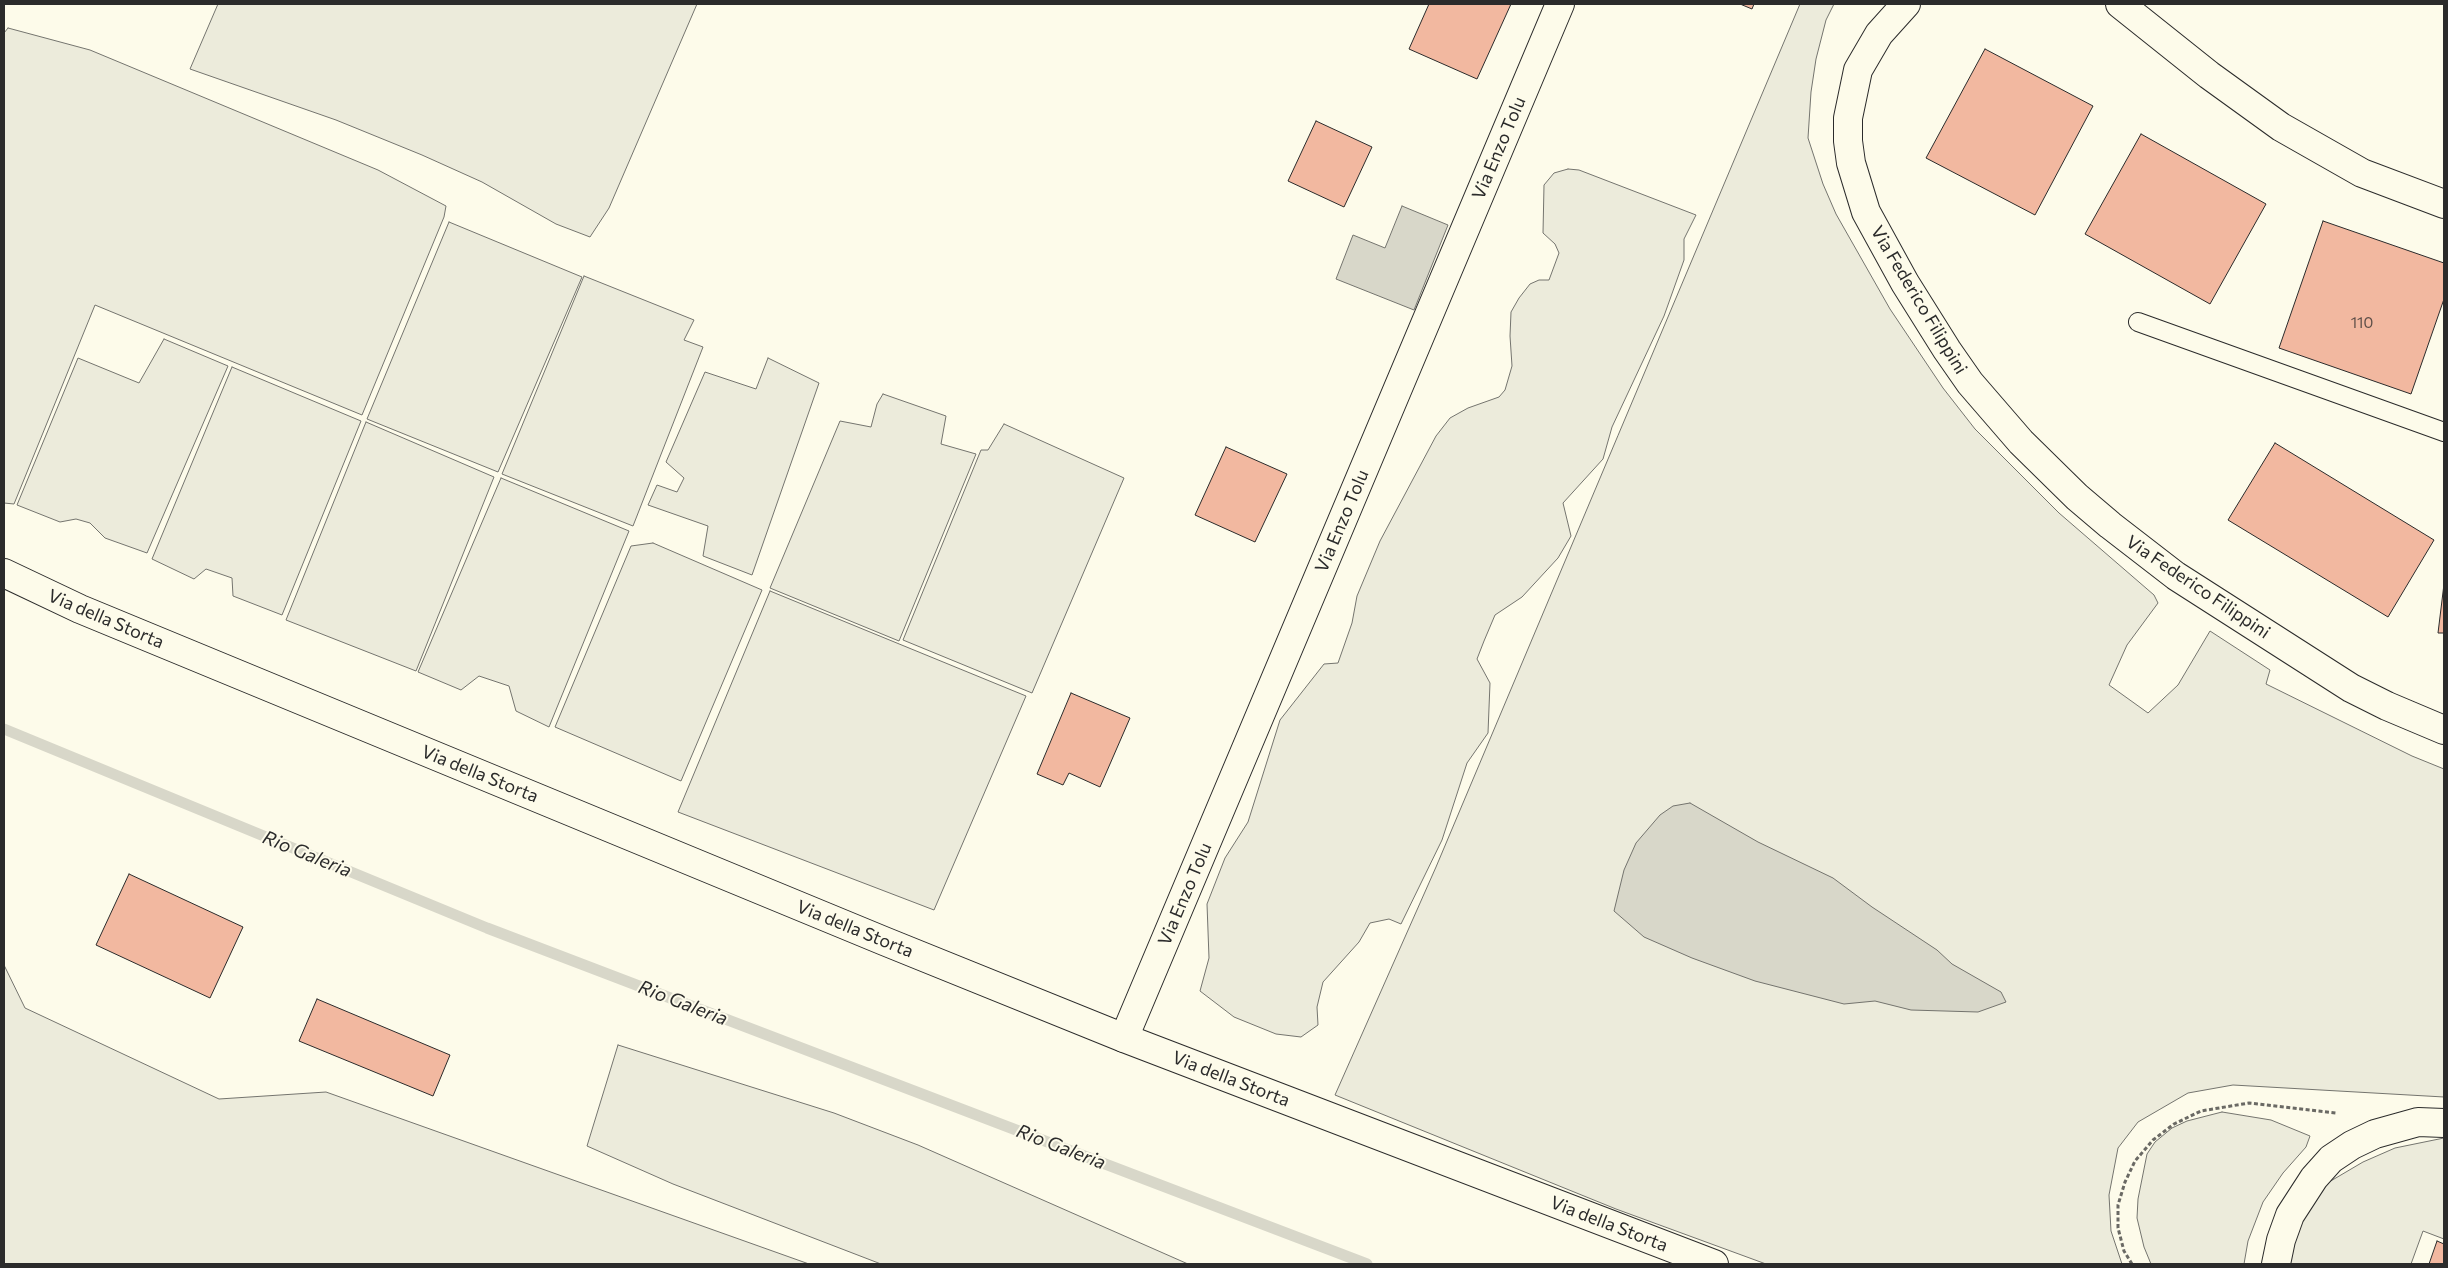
<!DOCTYPE html>
<html>
<head>
<meta charset="utf-8">
<style>
	body { margin:0 }
	#map { position:relative; width:2448px; height:1268px; overflow:hidden; background:#fdfbea; font-family:Commissioner,sans-serif }
	canvas { display:block }
	.frame { position:absolute; inset:0; border:5px solid #2b2b2b; pointer-events:none }
</style>
</head>
<body>
<div id="map">
<canvas width="2448" height="1268"></canvas>
<div class="frame"></div>
</div>
<script>
const context = document.querySelector('canvas').getContext('2d');
context.lineJoin = 'round';
function fillPath(path, color) { context.fillStyle = color; context.fill(path, 'evenodd'); }
const poly = rows => new Path2D(rows.map(r => 'M' + r).join(''));
function trace(path, color, width, dash) { context.strokeStyle = color; context.lineWidth = width; context.lineCap = dash ? 'butt' : 'round'; context.setLineDash(dash || []); context.stroke(path); }
function write(font, color, halo, rows, align = 'center') {
  context.font = font + ' Commissioner,sans-serif'; context.lineWidth = 4; context.setLineDash([]); context.textBaseline = 'middle'; context.strokeStyle = halo; context.fillStyle = color; for (const [text, x, y, turn = 0] of rows) {
    context.save(); context.translate(x, y); context.rotate((+turn || 0) * Math.PI / 180); context.textAlign = isNaN(turn) ? turn : align; if (halo) context.strokeText(text, 0, 0); context.fillText(text, 0, 0); context.restore();
  }
}
const green = poly([
	[218,4,697,4,609,208,590,237,556,224,482,182,422,155,336,120,190,69,218,4],
	[1800,4,1834,4,1826,20,1816,59,1811,92,1808,138,1823,184,1836,214,1890,309,1943,388,1975,429,2059,513,2154,595,2158,603,2127,645,2109,685,2148,713,2178,685,2210,631,2270,670,2266,684,2412,756,2444,769,2444,1097,2233,1085,2188,1093,2138,1122,2118,1148,2109,1195,2111,1231,2122,1264,1766,1264,1616,1209,1335,1095,1436,867,1800,4],
	[8,28,90,50,378,170,446,206,444,217,362,415,95,305,14,504,4,503,4,33,8,28],
	[1568,169,1579,170,1696,215,1684,239,1684,260,1664,316,1612,427,1603,459,1563,503,1571,536,1558,558,1522,597,1495,615,1484,641,1477,659,1490,683,1488,733,1467,763,1442,840,1401,924,1389,919,1370,923,1359,942,1323,982,1317,1007,1318,1025,1301,1037,1276,1034,1234,1017,1200,991,1209,958,1207,904,1225,858,1248,822,1280,720,1324,664,1338,663,1352,623,1357,596,1380,541,1436,436,1450,418,1468,408,1499,397,1505,390,1512,366,1510,336,1511,312,1519,298,1530,284,1539,280,1549,280,1559,253,1555,244,1543,233,1544,185,1554,173,1568,169],
	[449,222,582,277,498,472,367,419,449,222],
	[584,276,694,320,684,340,703,347,633,526,502,474,584,276],
	[164,339,228,366,147,553,105,538,90,523,76,519,60,522,17,505,78,358,139,383,164,339],
	[768,358,819,383,752,575,703,556,708,526,648,505,657,485,677,492,684,478,666,462,705,372,756,389,768,358],
	[232,367,361,421,282,615,233,596,232,578,206,569,194,579,152,559,232,367],
	[883,394,946,416,941,444,976,454,899,641,770,588,840,421,871,427,877,404,883,394],
	[366,422,494,477,416,671,286,620,366,422],
	[1004,424,1124,478,1032,693,903,640,981,450,988,450,1004,424],
	[501,478,629,531,549,727,516,711,509,686,479,676,461,690,418,672,501,478],
	[653,543,762,590,681,781,555,727,631,546,653,543],
	[770,591,1026,696,934,910,678,812,770,591],
	[4,965,25,1008,219,1099,326,1092,809,1264,4,1264,4,965],
	[618,1045,834,1113,918,1145,1188,1264,881,1264,673,1184,587,1146,618,1045],
	[2222,1112,2271,1120,2310,1136,2306,1147,2283,1173,2263,1202,2248,1241,2244,1264,2151,1264,2144,1247,2137,1218,2138,1199,2147,1154,2155,1142,2172,1128,2187,1121,2222,1112],
	[2444,1138,2444,1239,2423,1231,2411,1264,2284,1264,2304,1208,2329,1182,2363,1162,2395,1148,2444,1138]
]);
const water = poly([
	[1402,206,1448,225,1414,310,1336,279,1353,235,1385,248,1402,206],
	[1690,803,1758,842,1833,878,1872,907,1937,950,1952,964,2001,992,2006,1002,1978,1012,1911,1010,1875,1001,1844,1004,1755,981,1692,958,1644,937,1614,911,1624,870,1636,843,1660,815,1673,806,1690,803]
]);
const stream = poly([
	[4,729,487,928,1367,1264]
]);
const building = poly([
	[1429,4,1511,4,1477,79,1409,49,1429,4],
	[1740,4,1754,4,1752,9,1740,4],
	[1985,49,2093,106,2035,215,1926,158,1985,49],
	[1316,121,1372,147,1344,207,1288,181,1316,121],
	[2141,134,2266,204,2210,304,2085,234,2141,134],
	[2323,221,2444,263,2444,299,2411,394,2279,348,2323,221],
	[2275,443,2434,540,2388,617,2228,520,2275,443],
	[1226,447,1287,474,1255,542,1195,515,1226,447],
	[2444,584,2444,633,2438,633,2444,584],
	[1071,693,1130,718,1100,787,1069,773,1063,785,1037,774,1071,693],
	[129,874,243,927,210,998,96,945,129,874],
	[317,999,450,1055,433,1096,299,1041,317,999],
	[2437,1241,2444,1244,2444,1264,2429,1264,2437,1241]
]);
const path = poly([
	[2132,1264,2124,1251,2118,1228,2118,1205,2125,1182,2135,1161,2153,1140,2174,1124,2201,1111,2249,1103,2336,1113]
]);
const lane = poly([
	[2138,322,2444,432]
]);
const street = poly([
	[1906,4,1879,34,1858,70,1848,118,1848,141,1851,163,1866,212,1905,283,1947,350,1970,383,2021,442,2077,497,2110,525,2176,576,2351,688,2387,706,2444,730],
	[2120,4,2209,75,2281,127,2362,173,2444,204],
	[1124,1038,1560,4],
	[2276,1264,2281,1240,2290,1215,2314,1178,2331,1159,2352,1145,2375,1134,2418,1122,2444,1123]
]);
const secondary = poly([
	[4,573,80,609,884,941,1124,1038,1714,1264]
]);
const numberNames = [
	["110",2362,323]
];
const streetNames = [
	["Via Enzo Tolu",1499,148,-67],
	["Via Federico Filippini",1919,300,59],
	["Via Enzo Tolu",1342,521,-67],
	["Via Federico Filippini",2198,587,34],
	["Via della Storta",106,619,23],
	["Via della Storta",480,774,22],
	["Via Enzo Tolu",1185,894,-67],
	["Via della Storta",855,929,22],
	["Via della Storta",1231,1079,21],
	["Via della Storta",1609,1224,21]
];
const waterNames = [
	["Rio Galeria",307,854,22],
	["Rio Galeria",683,1003,21],
	["Rio Galeria",1061,1147,21]
];
fillPath(green, '#ecebdb');
trace(green, '#74746e', 1);
fillPath(water, '#d8d7c9');
trace(water, '#74746e', 1);
trace(stream, '#d8d7c9', 11);
fillPath(building, '#f2b8a0');
trace(building, '#2b2b2b', 1);
trace(lane, '#2b2b2b', 20);
trace(street, '#2b2b2b', 30);
trace(secondary, '#2b2b2b', 30);
trace(path, '#6a6964', 3, [4, 2.5]);
trace(lane, '#fdfbea', 18);
trace(street, '#fdfbea', 28);
trace(secondary, '#fdfbea', 28);
write('15px', '#5d4e48', null, numberNames);
write('18px', '#2b2b2b', '#fdfbea', streetNames);
write('italic 19px', '#2b2b2b', '#fdfbea', waterNames);
</script>
</body>
</html>
